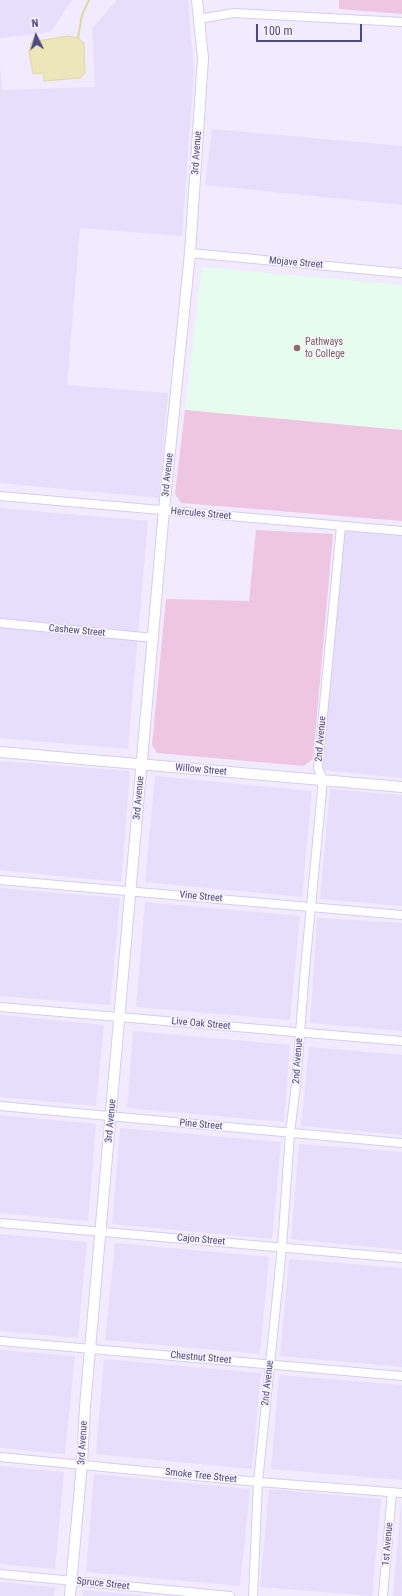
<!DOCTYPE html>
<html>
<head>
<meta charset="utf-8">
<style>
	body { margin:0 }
	#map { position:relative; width:402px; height:1596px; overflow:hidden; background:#f2eaff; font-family:"Roboto Condensed",sans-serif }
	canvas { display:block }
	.north { position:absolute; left:16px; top:16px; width:40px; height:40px; -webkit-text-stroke:3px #f7f3ff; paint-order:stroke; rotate:355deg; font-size:11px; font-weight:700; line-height:16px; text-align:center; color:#4e497e }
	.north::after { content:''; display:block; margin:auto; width:14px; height:18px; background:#4e497e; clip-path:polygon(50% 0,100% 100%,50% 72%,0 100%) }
	.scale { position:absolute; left:256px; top:24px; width:106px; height:18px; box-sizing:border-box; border:2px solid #4e497e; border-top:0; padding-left:5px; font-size:12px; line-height:14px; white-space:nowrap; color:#4e497e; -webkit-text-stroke:3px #f7f3ff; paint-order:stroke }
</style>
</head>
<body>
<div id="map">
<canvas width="402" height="1596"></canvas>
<div class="north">N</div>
<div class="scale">100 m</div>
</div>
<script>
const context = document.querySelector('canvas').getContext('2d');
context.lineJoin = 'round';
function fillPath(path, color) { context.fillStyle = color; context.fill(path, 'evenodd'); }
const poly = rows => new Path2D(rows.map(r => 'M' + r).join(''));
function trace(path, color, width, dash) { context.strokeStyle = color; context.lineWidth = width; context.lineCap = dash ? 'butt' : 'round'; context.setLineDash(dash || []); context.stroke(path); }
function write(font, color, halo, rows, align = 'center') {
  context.font = font + ' "Roboto Condensed",sans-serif'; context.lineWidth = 3; context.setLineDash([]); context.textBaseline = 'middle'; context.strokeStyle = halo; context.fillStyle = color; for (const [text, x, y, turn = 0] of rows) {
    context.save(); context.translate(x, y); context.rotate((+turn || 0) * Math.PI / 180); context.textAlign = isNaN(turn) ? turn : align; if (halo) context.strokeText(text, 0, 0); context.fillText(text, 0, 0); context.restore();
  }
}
const residential = poly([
	[0,0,72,0,51,32,0,38],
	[117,0,188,0,194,71,182,236,80,228,67,385,168,393,159,498,0,483,0,65,2,90,95,87,92,28],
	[212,129,402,146,402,205,205,185],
	[0,508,148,521,128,749,0,738],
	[345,529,402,535,402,778,322,770],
	[0,761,130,771,121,882,0,870],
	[155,776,312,791,302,897,145,882],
	[330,789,402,795,402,906,320,899],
	[0,888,120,898,110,1005,0,996],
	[145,902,300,916,290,1020,136,1007],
	[317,918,402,923,402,1031,310,1023],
	[0,1015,104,1025,96,1106,0,1097],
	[133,1031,290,1045,284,1122,127,1108],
	[309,1047,402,1055,402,1135,301,1126],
	[0,1115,96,1124,88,1221,0,1213],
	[120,1128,281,1142,272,1239,112,1224],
	[299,1144,402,1152,402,1250,291,1239],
	[0,1234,87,1242,78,1338,0,1331],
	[115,1243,269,1257,260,1354,105,1340],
	[289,1259,402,1268,402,1367,280,1356],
	[0,1350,75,1356,65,1454,0,1448],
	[104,1359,261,1373,252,1469,96,1454],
	[279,1375,402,1385,402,1480,271,1469],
	[0,1466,64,1472,55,1569,0,1564],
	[94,1474,250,1489,240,1586,86,1572],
	[269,1489,381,1499,372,1596,260,1587],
	[401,1502,402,1596,393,1596],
	[0,1582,55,1587,54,1596,0,1596],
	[83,1590,152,1596,83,1596]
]);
const education = poly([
	[202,267,402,285,402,430,185,410]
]);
const green = poly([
	[339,0,402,0,402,14,339,9],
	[185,410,402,430,402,521,181,503,175,494],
	[256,530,333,534,313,759,304,766,157,753,152,745,166,599,249,601]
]);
const water = poly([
	[68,36,78,38,84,43,85,73,80,78,44,81,43,73,33,74,29,52,31,42,68,36]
]);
const stream = poly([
	[78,38,82,15,89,0]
]);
const minor = poly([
	[199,19,234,13,402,22],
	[190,253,402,273],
	[0,496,402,531],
	[0,623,154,638],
	[0,880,402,915],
	[0,1007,402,1041],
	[0,1106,402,1143],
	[0,1223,402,1258],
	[0,1341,402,1376],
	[0,1457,258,1482,402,1493],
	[0,1574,230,1596],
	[253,1596,258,1482,282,1247,290,1133,296,1085,305,969,323,780,318,768,341,526],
	[383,1596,392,1492]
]);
const tertiary = poly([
	[0,752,402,787],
	[70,1596,82,1464,85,1406,164,510,190,253,203,58,197,0]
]);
const markers = [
	[297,348,4,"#8d6e63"]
];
const streetNames = [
	["3rd Avenue",197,153,-86],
	["Mojave Street",296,263,5],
	["3rd Avenue",168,475,-84],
	["Hercules Street",201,514,5],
	["Cashew Street",77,631,5],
	["2nd Avenue",321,739,-85],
	["Willow Street",201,770,5],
	["3rd Avenue",139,798,-85],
	["Vine Street",201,897,5],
	["Live Oak Street",201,1024,5],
	["2nd Avenue",298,1061,-86],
	["3rd Avenue",111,1121,-85],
	["Pine Street",201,1125,5],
	["Cajon Street",201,1240,5],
	["Chestnut Street",201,1358,5],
	["2nd Avenue",268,1383,-84],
	["3rd Avenue",83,1443,-87],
	["Smoke Tree Street",201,1476,6],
	["1st Avenue",388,1544,-85],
	["Spruce Street",103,1584,6]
];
const educationNames = [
	["Pathways",305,342],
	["to College",305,354]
];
fillPath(residential, '#e7defc');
fillPath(education, '#e6fcee');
fillPath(green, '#efc6e1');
fillPath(water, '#ece6bb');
trace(water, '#dfd9a0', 1);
trace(stream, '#dfd9a0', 2);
trace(minor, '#d5cdf0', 10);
trace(tertiary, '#d5cdf0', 12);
trace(minor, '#fff', 8);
trace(tertiary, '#fff', 10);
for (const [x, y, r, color] of markers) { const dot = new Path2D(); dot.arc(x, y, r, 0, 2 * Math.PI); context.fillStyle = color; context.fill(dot); trace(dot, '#f7f3ff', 1.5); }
write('10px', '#4e497e', '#f7f3ff', streetNames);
write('10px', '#785e54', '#f7f3ff', educationNames, 'left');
</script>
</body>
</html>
